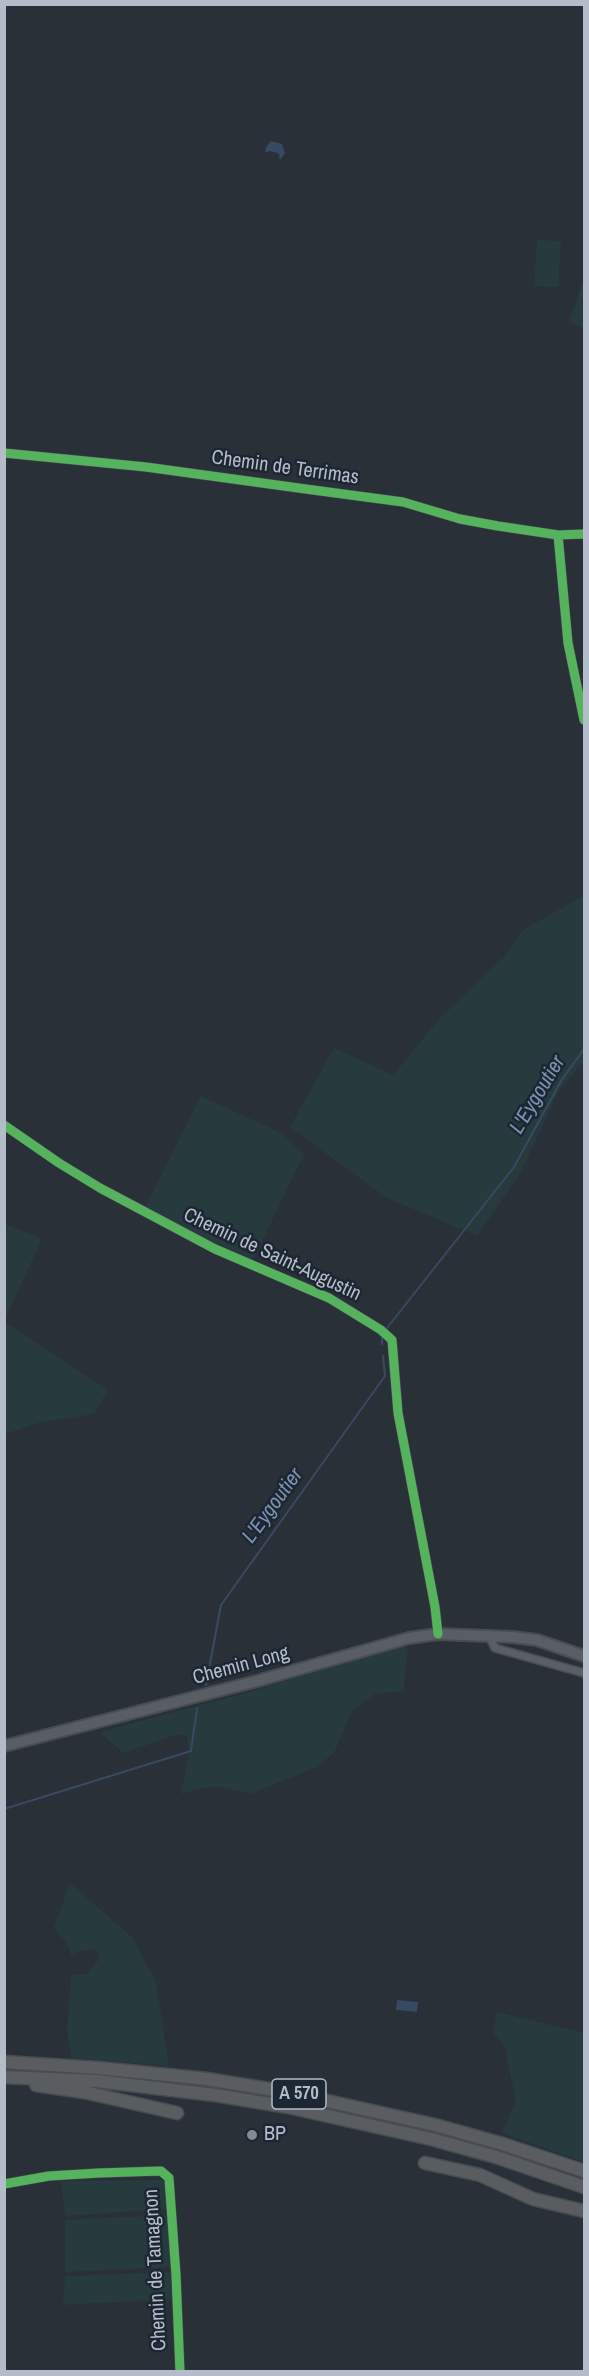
<!DOCTYPE html>
<html>
<head>
<meta charset="utf-8">
<style>
	body { margin:0 }
	#map { position:relative; width:589px; height:2376px; overflow:hidden; background:#2a3038; font-family:"Archivo Narrow",sans-serif }
	canvas { display:block }
	.frame { position:absolute; inset:0; border:6px solid #b4bcc9; pointer-events:none }
</style>
</head>
<body>
<div id="map">
<canvas width="589" height="2376"></canvas>
<div class="frame"></div>
</div>
<script>
const context = document.querySelector('canvas').getContext('2d');
context.lineJoin = 'round';
function fillPath(path, color) { context.fillStyle = color; context.fill(path, 'evenodd'); }
const poly = rows => new Path2D(rows.map(r => 'M' + r).join(''));
function trace(path, color, width, dash) { context.strokeStyle = color; context.lineWidth = width; context.lineCap = dash ? 'butt' : 'round'; context.setLineDash(dash || []); context.stroke(path); }
function write(font, color, halo, rows, align = 'center') {
  context.font = font + ' "Archivo Narrow",sans-serif'; context.lineWidth = 5; context.setLineDash([]); context.textBaseline = 'middle'; context.strokeStyle = halo; context.fillStyle = color; for (const [text, x, y, turn = 0] of rows) {
    context.save(); context.translate(x, y); context.rotate((+turn || 0) * Math.PI / 180); context.textAlign = isNaN(turn) ? turn : align; if (halo) context.strokeText(text, 0, 0); context.fillText(text, 0, 0); context.restore();
  }
}
const green = poly([
	[584,228,584,329,569,322,584,278],
	[537,240,561,241,558,287,534,286],
	[583,896,584,1062,560,1089,521,1172,477,1236,387,1198,290,1127,334,1048,393,1075,442,1016,503,958,523,930],
	[201,1096,281,1133,304,1154,252,1262,227,1252,144,1210],
	[5,1224,42,1239,5,1319],
	[5,1322,108,1390,94,1414,38,1423,5,1434],
	[408,1647,403,1691,375,1694,352,1711,334,1753,316,1767,251,1794,221,1787,203,1788,181,1794,189,1754,187,1736,176,1735,123,1753,100,1732,242,1694,393,1648],
	[70,1883,132,1937,156,1981,169,2066,72,2058,67,2033,71,1975,87,1974,97,1962,100,1953,91,1949,77,1952,72,1957,66,1942,54,1928],
	[497,2012,584,2033,584,2162,502,2133,516,2100,507,2061,507,2050,493,2032],
	[166,2180,169,2209,65,2216,61,2181],
	[168,2215,172,2267,65,2272,65,2220],
	[173,2272,173,2299,63,2305,65,2276]
]);
const water = poly([
	[271,141,282,144,285,153,281,159,278,158,280,157,278,153,269,151,265,153,266,147],
	[397,2000,418,2002,417,2012,396,2010]
]);
const stream = poly([
	[387,1328,514,1167,561,1081,584,1049],
	[382,1335,382,1344],
	[206,1685,221,1605,385,1376,383,1356],
	[4,1809,191,1751,197,1708]
]);
const minor = poly([
	[4,453,146,467,313,490,403,502,460,519,498,526,558,535,584,534],
	[558,535,568,643,584,720],
	[4,1125,59,1163,100,1188,215,1249,329,1298,381,1330,392,1340,398,1413,435,1607,438,1634],
	[488,1634,495,1648,584,1673],
	[4,2184,49,2176,99,2173,161,2171,169,2178,176,2275,180,2372]
]);
const secondary = poly([
	[4,1746,257,1681,409,1638,438,1634,512,1637,537,1640,584,1656]
]);
const motorway = poly([
	[4,2062,98,2068,207,2079,287,2092,435,2125,503,2144,584,2171],
	[4,2077,97,2081,215,2095,288,2107,431,2139,496,2157,584,2187],
	[36,2085,84,2092,177,2113],
	[425,2163,480,2175,533,2199,584,2211]
]);
const cycleway = poly([
	[4,453,146,467,313,490,403,502,460,519,498,526,558,535,584,534],
	[558,535,568,643,584,720],
	[4,1125,59,1163,100,1188,215,1249,329,1298,381,1330,392,1340,398,1413,435,1607,438,1634],
	[4,2184,49,2176,99,2173,161,2171,169,2178,176,2275,180,2372]
]);
const markers = [
	[252,2135,6,"#848b96"]
];
const shields = [
	[299,2094,54]
];
const shieldNames = [
	["A 570",299,2094]
];
const streetNames = [
	["Chemin de Terrimas",285,468,8],
	["Chemin de Saint-Augustin",272,1255,25],
	["Chemin Long",241,1666,-15],
	["Chemin de Tamagnon",156,2270,-93]
];
const poiNames = [
	["BP",264,2135]
];
const waterNames = [
	["L'Eygoutier",538,1095,-59],
	["L'Eygoutier",273,1506,-54]
];
fillPath(green, '#273a3e');
fillPath(water, '#384963');
trace(stream, '#384963', 2);
trace(minor, '#484c53', 10);
trace(secondary, '#484c53', 14);
trace(motorway, '#474c53', 15);
trace(minor, '#5a5e66', 7);
trace(secondary, '#595d64', 10);
trace(motorway, '#5a5d60', 12);
trace(cycleway, '#56b35d', 9);
for (const [x, y, r, color] of markers) { const dot = new Path2D(); dot.arc(x, y, r, 0, 2 * Math.PI); context.fillStyle = color; context.fill(dot); trace(dot, '#1d2633', 2); }
for (const [x, y, w] of shields) { const box = new Path2D(); box.roundRect(x - w / 2, y - 15, w, 30, 4.5); context.fillStyle = '#1d2633'; context.fill(box); trace(box, '#b4bcc9', 1.5); }
write('bold 18px', '#b4bcc9', null, shieldNames);
write('20px', '#b4bcc9', '#1d2633', streetNames);
write('20px', '#b4bcc9', '#1d2633', poiNames, 'left');
write('italic 21px', '#7c92b1', '#1d2633', waterNames);
</script>
</body>
</html>
